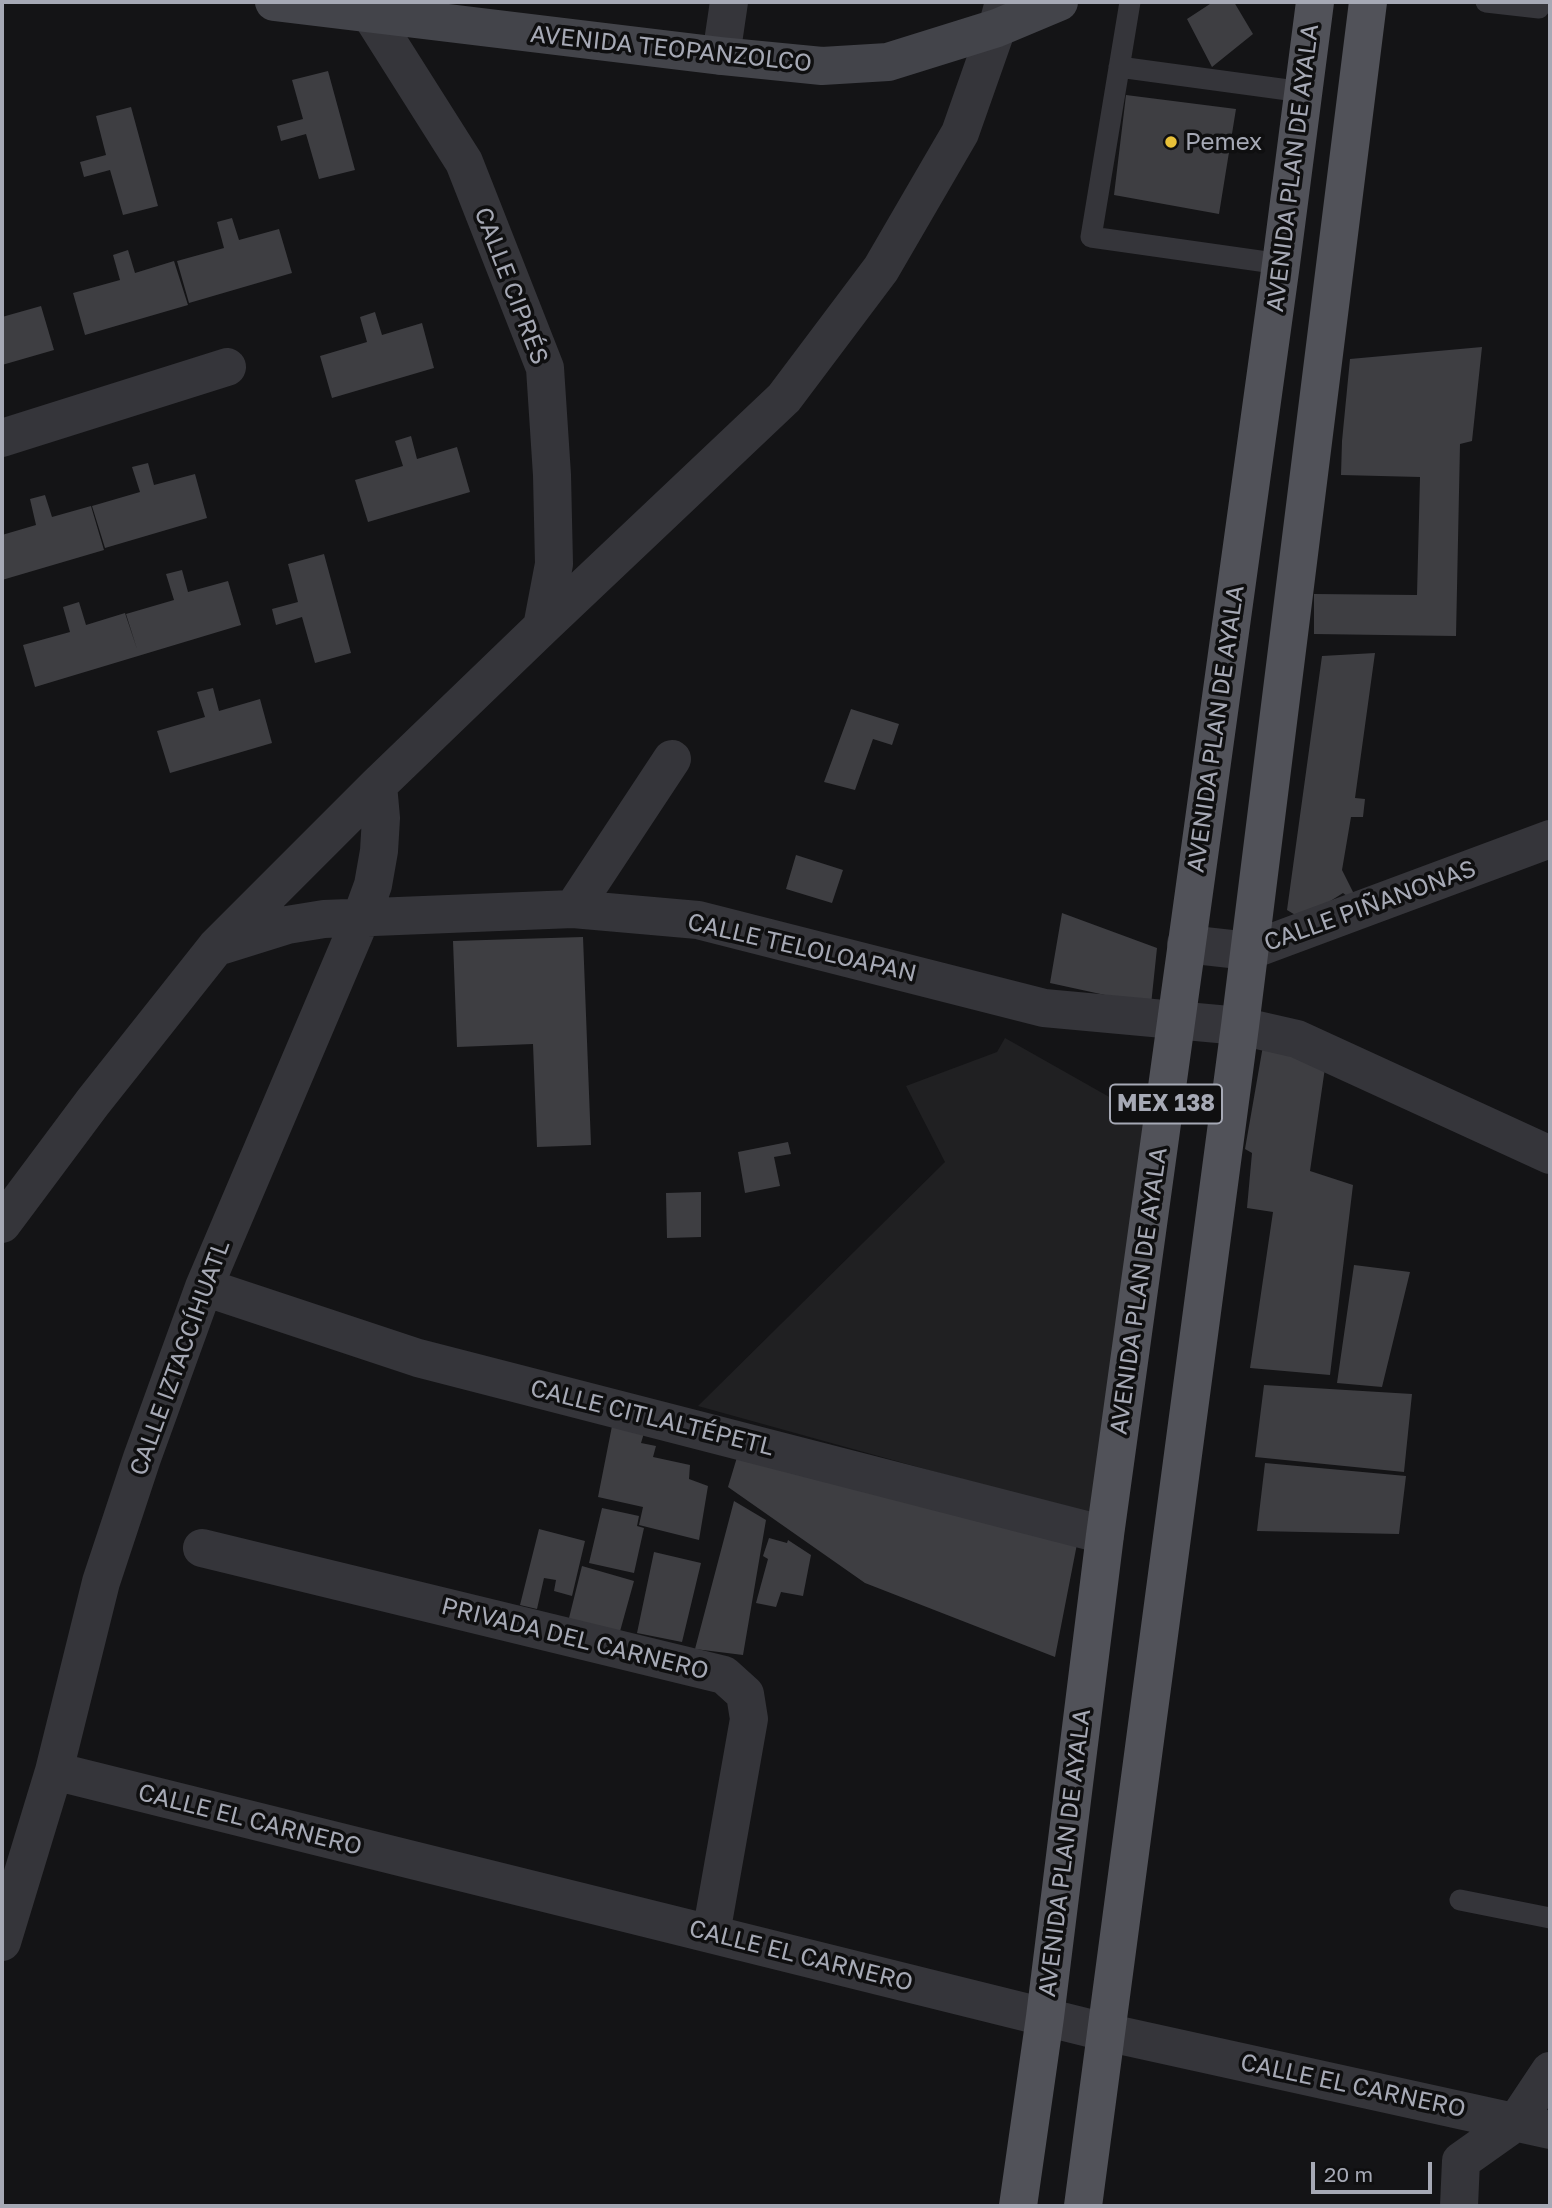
<!DOCTYPE html>
<html>
<head>
<meta charset="utf-8">
<style>
	body { margin:0 }
	#map { position:relative; width:1552px; height:2208px; overflow:hidden; background:#141416; font-family:"Golos Text",sans-serif }
	canvas { display:block }
	.frame { position:absolute; inset:0; border:4px solid #a6a9b5; pointer-events:none }
	.scale { position:absolute; left:1311px; top:2162px; width:121px; height:32px; box-sizing:border-box; border:4px solid #a6a9b5; border-top:0; padding-left:9px; font-size:21px; line-height:24px; white-space:nowrap; color:#a6a9b5; -webkit-text-stroke:5px #0f0f10; paint-order:stroke }
</style>
</head>
<body>
<div id="map">
<canvas width="1552" height="2208"></canvas>
<div class="frame"></div>
<div class="scale">20 m</div>
</div>
<script>
const context = document.querySelector('canvas').getContext('2d');
context.lineJoin = 'round';
function fillPath(path, color) { context.fillStyle = color; context.fill(path, 'evenodd'); }
const poly = rows => new Path2D(rows.map(r => 'M' + r).join(''));
function trace(path, color, width, dash) { context.strokeStyle = color; context.lineWidth = width; context.lineCap = dash ? 'butt' : 'round'; context.setLineDash(dash || []); context.stroke(path); }
function write(font, color, halo, rows, align = 'center') {
  context.font = font + ' "Golos Text",sans-serif'; context.lineWidth = 7; context.setLineDash([]); context.textBaseline = 'middle'; context.strokeStyle = halo; context.fillStyle = color; for (const [text, x, y, turn = 0] of rows) {
    context.save(); context.translate(x, y); context.rotate((+turn || 0) * Math.PI / 180); context.textAlign = isNaN(turn) ? turn : align; if (halo) context.strokeText(text, 0, 0); context.fillText(text, 0, 0); context.restore();
  }
}
const built = poly([
	[1005,1038,1150,1120,1098,1517,698,1406,945,1162,906,1086,997,1052]
]);
const building = poly([
	[1213,2,1234,2,1253,34,1212,67,1187,19],
	[328,71,355,170,319,179,306,134,281,141,277,126,303,119,292,80],
	[1126,95,1236,109,1219,214,1114,195],
	[131,107,158,206,123,215,110,170,84,177,80,162,106,155,96,116],
	[232,218,239,240,279,229,292,273,189,303,177,261,224,248,217,222],
	[128,250,135,273,174,261,188,305,85,335,73,293,120,280,113,255],
	[41,306,54,350,2,365,2,317],
	[375,312,382,335,422,323,434,368,332,398,320,356,367,342,360,317],
	[1482,347,1472,441,1460,444,1456,636,1314,634,1314,594,1417,595,1420,477,1341,475,1342,441,1350,359],
	[411,436,417,459,457,447,470,492,368,522,355,480,403,466,395,441],
	[148,463,154,485,195,474,207,518,105,548,92,506,140,492,132,467],
	[45,495,52,517,91,506,104,550,2,580,2,535,36,525,30,499],
	[324,554,351,653,315,663,302,617,276,625,272,609,298,602,288,564],
	[182,570,188,592,228,581,241,625,35,687,23,645,70,632,63,607,79,602,86,625,125,613,137,649,126,614,174,600,166,574],
	[1375,653,1355,798,1365,799,1363,817,1351,817,1342,870,1354,894,1348,897,1343,893,1302,919,1287,910,1322,656],
	[213,688,219,711,260,699,272,743,170,773,157,731,205,717,197,692],
	[851,709,899,724,892,745,873,739,855,790,824,782],
	[796,855,843,870,832,903,786,889],
	[1062,913,1157,948,1151,1005,1050,983],
	[583,937,591,1145,537,1147,533,1044,457,1047,453,941],
	[1264,1040,1326,1061,1310,1171,1353,1185,1330,1375,1250,1368,1273,1212,1247,1208,1252,1153,1245,1149],
	[788,1142,791,1154,774,1157,780,1186,745,1193,738,1152],
	[701,1192,701,1237,667,1238,666,1193],
	[1354,1265,1410,1272,1382,1387,1337,1383],
	[1264,1385,1412,1394,1404,1472,1255,1457],
	[612,1426,644,1433,641,1443,656,1446,653,1457,690,1465,689,1479,708,1486,699,1540,639,1525,643,1507,598,1497],
	[738,1454,1077,1544,1055,1657,865,1583,728,1487],
	[1265,1463,1406,1476,1399,1534,1257,1531],
	[734,1501,766,1520,743,1655,695,1649],
	[602,1508,639,1516,637,1526,644,1528,634,1573,589,1563],
	[539,1529,585,1541,572,1596,554,1591,556,1580,544,1578,537,1609,520,1605],
	[769,1538,787,1543,788,1540,811,1555,803,1596,781,1592,776,1607,756,1603,768,1559,763,1556],
	[654,1552,701,1563,682,1642,637,1633],
	[582,1566,634,1581,619,1635,568,1622]
]);
const lane = poly([
	[1130,2,1091,237,1281,264],
	[1486,2,1539,8],
	[1119,67,1303,92],
	[1460,1900,1550,1918]
]);
const street = poly([
	[372,2,371,15,464,162,545,368,552,475,554,564,542,627],
	[721,56,729,2],
	[2,438,227,367],
	[573,909,672,759],
	[1186,944,1249,951,1550,839],
	[223,945,287,925,324,919,573,909,698,920,1044,1008,1240,1026,1297,1039,1550,1155],
	[2,1224,93,1102,216,947,378,785,542,627,784,398,881,269,960,133,997,28,1004,2],
	[204,1287,418,1358,1105,1535],
	[202,1548,724,1675,745,1694,749,1719,711,1934],
	[54,1771,1105,2032,1550,2130],
	[2,1942,54,1771,101,1582,142,1458,204,1287,361,918,373,885,379,851,381,818,378,785],
	[1459,2206,1461,2161,1516,2122,1550,2071]
]);
const secondary = poly([
	[274,2,721,56,822,66,888,62,997,28,1059,2]
]);
const primary = poly([
	[1018,2206,1045,2017,1105,1535,1281,264,1315,2],
	[1083,2206,1240,1026,1368,2]
]);
const markers = [
	[1171,142,7,"#e9c139"]
];
const shields = [
	[1166,1104,112]
];
const shieldNames = [
	["MEX 138",1166,1104]
];
const streetNames = [
	["AVENIDA TEOPANZOLCO",671,49,6],
	["AVENIDA PLAN DE AYALA",1293,168,-83],
	["CALLE CIPRÉS",511,286,69],
	["AVENIDA PLAN DE AYALA",1216,729,-82],
	["CALLE PIÑANONAS",1370,906,-20],
	["CALLE TELOLOAPAN",802,948,13],
	["AVENIDA PLAN DE AYALA",1139,1291,-82],
	["CALLE IZTACCÍHUATL",180,1358,-70],
	["CALLE CITLALTÉPETL",652,1418,14],
	["PRIVADA DEL CARNERO",575,1639,14],
	["CALLE EL CARNERO",250,1820,14],
	["AVENIDA PLAN DE AYALA",1065,1853,-83],
	["CALLE EL CARNERO",801,1956,14],
	["CALLE EL CARNERO",1353,2086,12]
];
const poiNames = [
	["Pemex",1185,142]
];
fillPath(built, '#202022');
fillPath(building, '#3e3e42');
trace(lane, '#35353a', 21);
trace(street, '#35353a', 38);
trace(secondary, '#43444a', 38);
trace(primary, '#515259', 38);
for (const [x, y, r, color] of markers) { const dot = new Path2D(); dot.arc(x, y, r, 0, 2 * Math.PI); context.fillStyle = color; context.fill(dot); trace(dot, '#0f0f10', 2.5); }
for (const [x, y, w] of shields) { const box = new Path2D(); box.roundRect(x - w / 2, y - 19.5, w, 39, 5); context.fillStyle = '#0f0f10'; context.fill(box); trace(box, '#a6a9b5', 2); }
write('bold 23px', '#a6a9b5', null, shieldNames);
write('24px', '#a6a9b5', '#0f0f10', streetNames);
write('24px', '#a6a9b5', '#0f0f10', poiNames, 'left');
</script>
</body>
</html>
